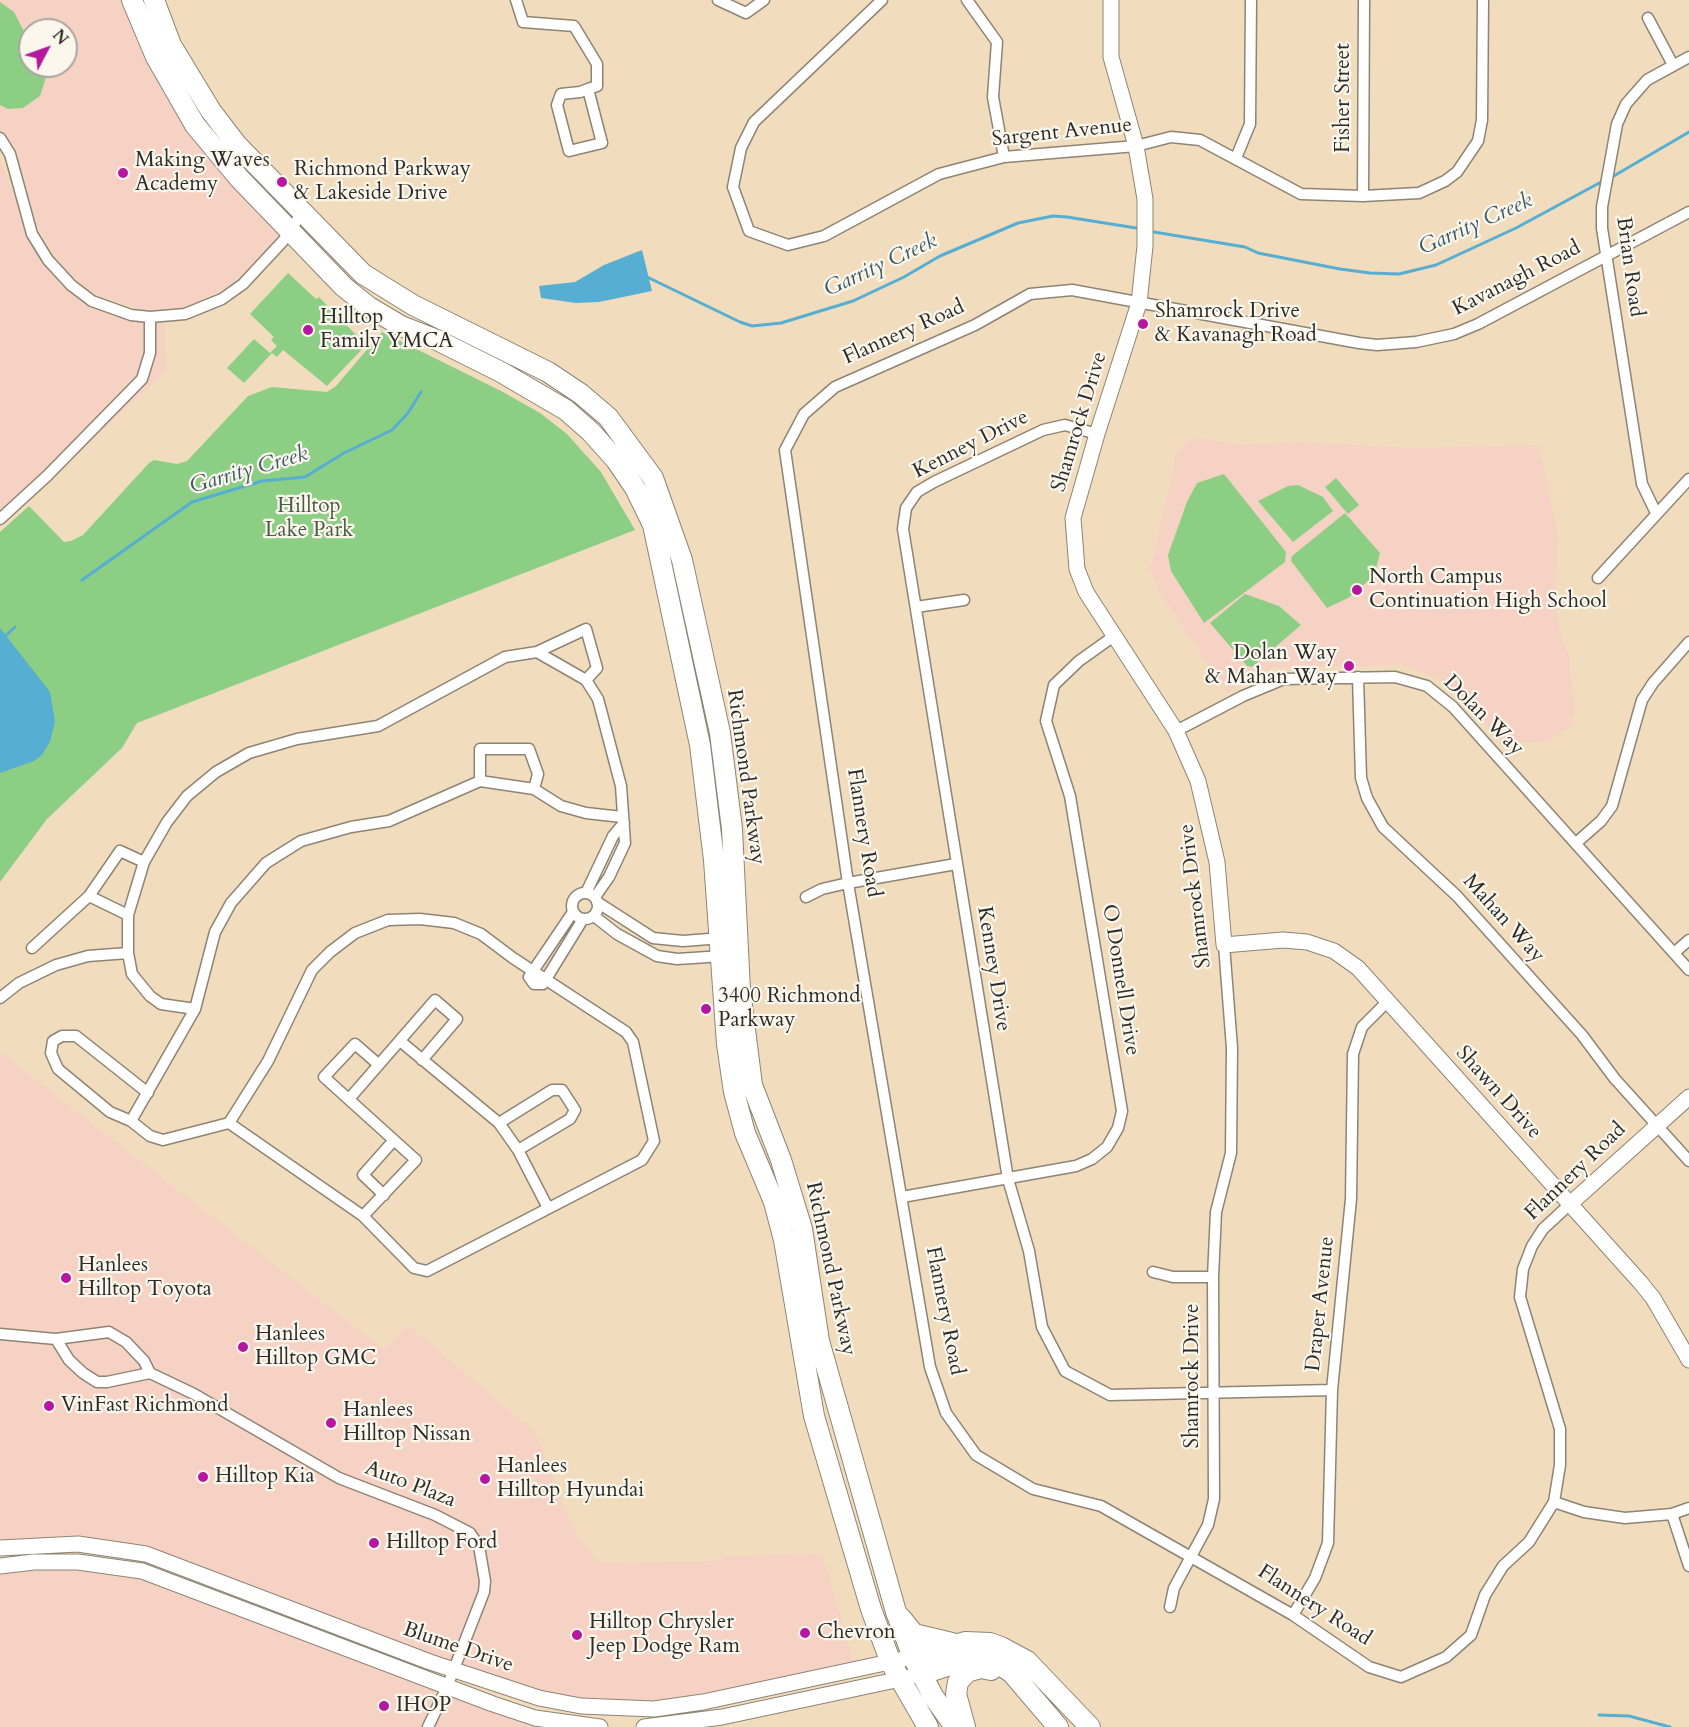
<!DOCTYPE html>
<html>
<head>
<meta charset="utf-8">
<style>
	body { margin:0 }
	#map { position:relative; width:1689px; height:1727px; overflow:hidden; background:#f1ddbe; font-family:Cardo,serif }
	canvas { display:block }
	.north { position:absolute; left:18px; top:18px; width:60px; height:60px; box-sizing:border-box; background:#fbf7ec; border:2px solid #a8a59f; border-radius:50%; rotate:49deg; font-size:16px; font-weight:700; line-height:24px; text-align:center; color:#2b2b2b }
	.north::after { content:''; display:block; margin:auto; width:21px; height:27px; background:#b5179e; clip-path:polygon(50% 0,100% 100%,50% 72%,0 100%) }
</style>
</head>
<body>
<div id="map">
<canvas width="1689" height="1727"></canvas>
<div class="north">N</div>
</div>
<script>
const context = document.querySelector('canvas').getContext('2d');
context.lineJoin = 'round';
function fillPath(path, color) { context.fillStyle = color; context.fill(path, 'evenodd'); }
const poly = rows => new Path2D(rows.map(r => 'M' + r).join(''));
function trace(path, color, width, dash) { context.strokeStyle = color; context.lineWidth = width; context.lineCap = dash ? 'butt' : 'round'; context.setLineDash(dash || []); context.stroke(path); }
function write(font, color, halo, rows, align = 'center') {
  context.font = font + ' Cardo,serif'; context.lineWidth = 4.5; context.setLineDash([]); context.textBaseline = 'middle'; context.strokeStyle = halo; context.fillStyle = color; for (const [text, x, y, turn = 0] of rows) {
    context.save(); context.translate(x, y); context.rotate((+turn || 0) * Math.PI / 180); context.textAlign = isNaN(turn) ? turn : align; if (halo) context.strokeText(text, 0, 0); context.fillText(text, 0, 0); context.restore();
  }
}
const built = poly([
	[0,0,126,0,161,81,286,233,232,285,187,307,145,311,99,296,64,272,31,215,8,140,0,130],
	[30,30,66,30,66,66,30,66],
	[0,157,9,182,60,286,120,318,165,322,166,371,0,526],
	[1198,438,1244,445,1302,442,1410,448,1539,445,1558,534,1556,600,1559,629,1569,657,1575,711,1570,726,1546,743,1502,742,1449,687,1435,677,1402,665,1273,668,1242,682,1228,693,1161,595,1150,569,1173,474,1175,455,1188,441],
	[0,1052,384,1350,408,1325,536,1433,572,1527,599,1563,718,1561,728,1556,822,1554,856,1669,717,1696,596,1703,557,1698,453,1666,162,1555,0,1547],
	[38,1565,134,1572,356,1657,513,1720,553,1727,0,1727,0,1569]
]);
const green = poly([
	[0,2,14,12,30,43,30,66,42,66,46,77,40,96,23,108,8,109,0,105],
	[288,273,316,299,319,297,366,345,327,386,283,350,277,357,272,353,244,383,227,368,254,339,270,353,277,346,271,340,274,337,250,314],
	[382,332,501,391,540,413,567,434,601,472,635,530,137,723,122,748,47,819,0,882,0,532,29,506,64,542,71,541,83,535,149,463,154,460,177,464,187,461,248,396,272,387,327,392,336,386],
	[1224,474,1286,552,1285,562,1204,623,1171,571,1168,555,1187,502,1197,483],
	[1336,478,1359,505,1348,514,1325,487],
	[1298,485,1323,497,1333,511,1293,542,1258,501,1288,486],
	[1345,513,1380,553,1374,576,1348,598,1327,608,1291,561,1292,556],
	[1245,594,1279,606,1301,625,1252,667,1247,666,1210,623]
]);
const water = poly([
	[642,250,652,291,599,302,576,303,541,298,539,286,575,282,604,265],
	[0,628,50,692,55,722,50,742,42,755,34,761,0,773]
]);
const stream = poly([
	[1612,177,1689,132],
	[1154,232,1245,247,1258,253,1340,269,1370,273,1399,274,1436,265,1516,228,1603,181],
	[645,276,740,322,752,326,781,323,853,301,904,277,940,256,1018,223,1053,216,1067,217,1136,228],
	[82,580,192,502,262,481,305,477,344,453,392,430,408,413,421,392],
	[0,641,15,627],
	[1599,1715,1629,1716,1670,1727]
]);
const street = poly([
	[516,0,523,22,574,26,597,64,597,86,588,89,580,92,561,94,557,105,569,151,602,143,588,89],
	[718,0,746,13,764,0],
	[882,0,754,122,741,148,733,187,749,231,788,245,824,236,939,174,1004,157,1136,146,1171,137,1200,140,1301,194,1363,196,1419,193,1445,181,1457,172,1478,141,1482,120,1483,0],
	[967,0,997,42,993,97,1004,157],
	[1648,18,1673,65],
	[0,138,10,154,32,234,48,260,71,285,92,301,131,315,150,317,185,314,222,299,243,284,283,241,302,213],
	[1236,158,1250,124,1251,0],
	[1363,196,1364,0],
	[1097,434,1065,425,1043,430,934,482,917,492,906,508,903,529,1008,1179,1029,1251,1042,1327,1065,1371,1110,1395,1332,1390],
	[1656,513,1642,484,1602,228,1602,207,1617,124,1626,104,1647,80,1689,57],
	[0,519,47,476,142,379,150,353,150,317],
	[1598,578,1689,479],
	[916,607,964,600],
	[537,652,586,629,597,668,586,680],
	[1358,677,1361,778,1367,798,1383,827,1457,896,1582,1035,1615,1079,1689,1161],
	[1176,731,1243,696,1284,679,1395,677,1427,686,1453,707,1689,970],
	[480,781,480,749,529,749,538,774,534,789],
	[1576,843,1601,821,1612,806,1642,700,1653,683,1689,642],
	'572 906a13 13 0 1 1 26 0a13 13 0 1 1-26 0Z',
	[586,893,613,836,624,823],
	[89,896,128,915],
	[806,897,822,889,848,883,956,864],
	[597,902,653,938,683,941,722,938],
	[573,912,529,977,534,984,543,984,583,919],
	[594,916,617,934,657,956,677,959,723,956],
	[420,919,454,923,481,934,513,958,626,1032,633,1042,654,1141,642,1160,427,1271,414,1268,363,1216,229,1123,268,1061,312,970,330,952,355,933,388,920,420,919],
	[32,948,89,896,120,851,144,862],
	[1674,953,1689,940],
	[0,998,19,983,56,965,88,956,128,953],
	[195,1009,161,1004,150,996,132,974,128,953,128,915,144,862,167,822,187,796,216,772,249,753,297,739,378,726,505,657,537,652,586,680,598,699,621,786,625,843,609,877,595,897],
	[400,1041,499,1123,518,1150,548,1208],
	[148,1093,76,1036,62,1036,53,1041,51,1053,58,1069,110,1112,131,1121,150,1136,163,1140,229,1123],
	[349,1099,435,1000,457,1019,422,1060],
	[131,1121,195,1009,215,932,231,903,266,863,301,841,351,827,389,821,480,781,534,789,561,806,586,813,622,817],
	[499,1123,552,1090,562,1090,575,1110,570,1119,518,1150],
	[384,1195,363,1175,394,1140],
	[902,1197,1076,1166,1092,1159,1107,1147,1118,1128,1122,1111,1070,796,1046,721,1054,685,1079,661,1114,636],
	[1570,1204,1543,1229,1532,1246,1523,1269,1520,1297,1560,1429,1560,1465,1554,1502,1529,1542,1503,1566,1485,1595,1471,1635,1446,1657,1401,1677,1369,1667,1293,1615,1101,1506,1033,1489,976,1455,946,1413,930,1367,848,883,785,450,804,414,835,387,975,325,1030,294,1072,290,1359,343,1377,345,1416,342,1454,334,1478,324,1689,212],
	[363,1216,416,1160,324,1077,355,1044,378,1064],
	[1153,1272,1173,1277,1213,1277],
	[0,1334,56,1339,109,1332,126,1342,144,1361,150,1373,194,1394,339,1478,435,1515,470,1533,479,1546,485,1581,484,1592,447,1687,428,1727],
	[56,1339,69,1360,83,1373,97,1382,107,1382,150,1373],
	[1554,1502,1584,1512,1625,1518,1672,1514,1689,1508],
	[1672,1514,1689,1566],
	[1170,1607,1174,1588,1208,1525,1214,1499,1213,1277,1216,1212,1231,1153,1232,1048,1224,945],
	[1293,1615,1315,1578,1328,1543,1332,1390,1351,1199,1353,1054,1362,1027,1388,1001]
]);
const secondary = poly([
	[1111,0,1111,57,1136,146,1145,199,1145,246,1139,303,1097,434,1073,518,1077,569,1086,592,1176,731,1198,781,1217,862,1224,945,1283,940,1307,942,1334,951,1358,968,1640,1282,1653,1298,1689,1360],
	[1570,1204,1689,1097],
	[0,1548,78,1544,146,1554,430,1662,539,1698,581,1706,654,1709,703,1702,913,1657],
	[0,1566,34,1562,78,1562,142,1571,493,1704,535,1718,600,1727],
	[644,1727,722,1717,910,1677]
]);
const highway = poly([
	[132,0,156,57,195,125,239,178,344,287,369,307,401,326,437,340,501,372,566,410,591,432,616,460,635,488,653,525,700,745,714,860,727,1044,734,1092,745,1133,774,1202,784,1240,814,1416,871,1609,891,1663,928,1727],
	[154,0,171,45,211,111,237,145,363,274,413,305,548,372,581,394,608,417,653,478,682,560,720,733,732,829,740,990,752,1085,781,1160,802,1229,819,1341,896,1612,913,1657,933,1696,955,1727],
	[901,1618,914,1634,952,1643],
	[913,1657,965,1642,990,1643,1001,1647,1027,1661,1090,1727],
	[922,1674,966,1660,982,1659,997,1663,1012,1673,1058,1727],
	[965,1727,956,1694,958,1682,967,1672,981,1668,991,1670]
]);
const markers = [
	[123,173,6,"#b5179e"],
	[282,182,6,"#b5179e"],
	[1143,324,6,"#b5179e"],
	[308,330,6,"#b5179e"],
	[1357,590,6,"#b5179e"],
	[1349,666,6,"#b5179e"],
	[706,1009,6,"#b5179e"],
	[66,1278,6,"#b5179e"],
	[243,1347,6,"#b5179e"],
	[49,1406,6,"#b5179e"],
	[331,1423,6,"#b5179e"],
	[203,1477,6,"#b5179e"],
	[485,1479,6,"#b5179e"],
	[374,1543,6,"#b5179e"],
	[805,1633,6,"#b5179e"],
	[577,1635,6,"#b5179e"],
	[384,1706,6,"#b5179e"]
];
const streetNames = [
	["Fisher Street",1344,98,-90],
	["Sargent Avenue",1062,133,-6],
	["Brian Road",1629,267,82],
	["Kavanagh Road",1517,279,-27],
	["Flannery Road",904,333,-24],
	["Shamrock Drive",1080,422,-73],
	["Kenney Drive",971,445,-27],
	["Dolan Way",1483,716,45],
	["Richmond Parkway",745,777,82],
	["Flannery Road",863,833,81],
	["Shamrock Drive",1196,896,-97],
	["Mahan Way",1503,919,48],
	["Kenney Drive",993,969,81],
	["O Donnell Drive",1120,980,81],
	["Shawn Drive",1498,1093,48],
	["Flannery Road",1576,1172,-44],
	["Richmond Parkway",830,1269,78],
	["Draper Avenue",1321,1304,-84],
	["Flannery Road",944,1311,79],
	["Shamrock Drive",1193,1376,-90],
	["Auto Plaza",410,1485,21],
	["Flannery Road",1314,1606,33],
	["Blume Drive",458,1648,19]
];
const poiNames = [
	["Making Waves",135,161],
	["Academy",135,185],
	["Richmond Parkway",294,170],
	["& Lakeside Drive",294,194],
	["Shamrock Drive",1155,312],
	["& Kavanagh Road",1155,336],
	["Hilltop",320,318],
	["Family YMCA",320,342],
	["North Campus",1369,578],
	["Continuation High School",1369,602],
	["Dolan Way",1337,654,"right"],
	["& Mahan Way",1337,678,"right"],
	["3400 Richmond",718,997],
	["Parkway",718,1021],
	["Hanlees",78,1266],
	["Hilltop Toyota",78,1290],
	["Hanlees",255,1335],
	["Hilltop GMC",255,1359],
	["VinFast Richmond",61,1406],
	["Hanlees",343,1411],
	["Hilltop Nissan",343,1435],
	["Hanlees",497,1467],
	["Hilltop Hyundai",497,1491],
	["Hilltop Kia",215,1477],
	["Hilltop Ford",386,1543],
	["Hilltop Chrysler",589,1623],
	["Jeep Dodge Ram",589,1647],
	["Chevron",817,1633],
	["IHOP",396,1706]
];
const parkNames = [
	["Hilltop",309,507],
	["Lake Park",309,531]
];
const waterNames = [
	["Garrity Creek",1476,225,-24],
	["Garrity Creek",881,266,-25],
	["Garrity Creek",249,471,-16]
];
fillPath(built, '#f6d2c4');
fillPath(green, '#8dce85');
fillPath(water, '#56aed3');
trace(stream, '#56aed3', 3);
trace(street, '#8e8474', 13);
trace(secondary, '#8e8474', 17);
trace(highway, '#8e8474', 22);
trace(street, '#fff', 10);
trace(secondary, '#fff', 15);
trace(highway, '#fff', 20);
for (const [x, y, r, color] of markers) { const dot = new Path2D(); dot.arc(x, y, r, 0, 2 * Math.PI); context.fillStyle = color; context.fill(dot); trace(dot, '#fbf7ec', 2); }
write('21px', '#2b2b2b', '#fbf7ec', streetNames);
write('21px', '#2b2b2b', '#fbf7ec', poiNames, 'left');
write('21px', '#485c46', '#fbf7ec', parkNames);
write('italic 22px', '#3a5966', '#fbf7ec', waterNames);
</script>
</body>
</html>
